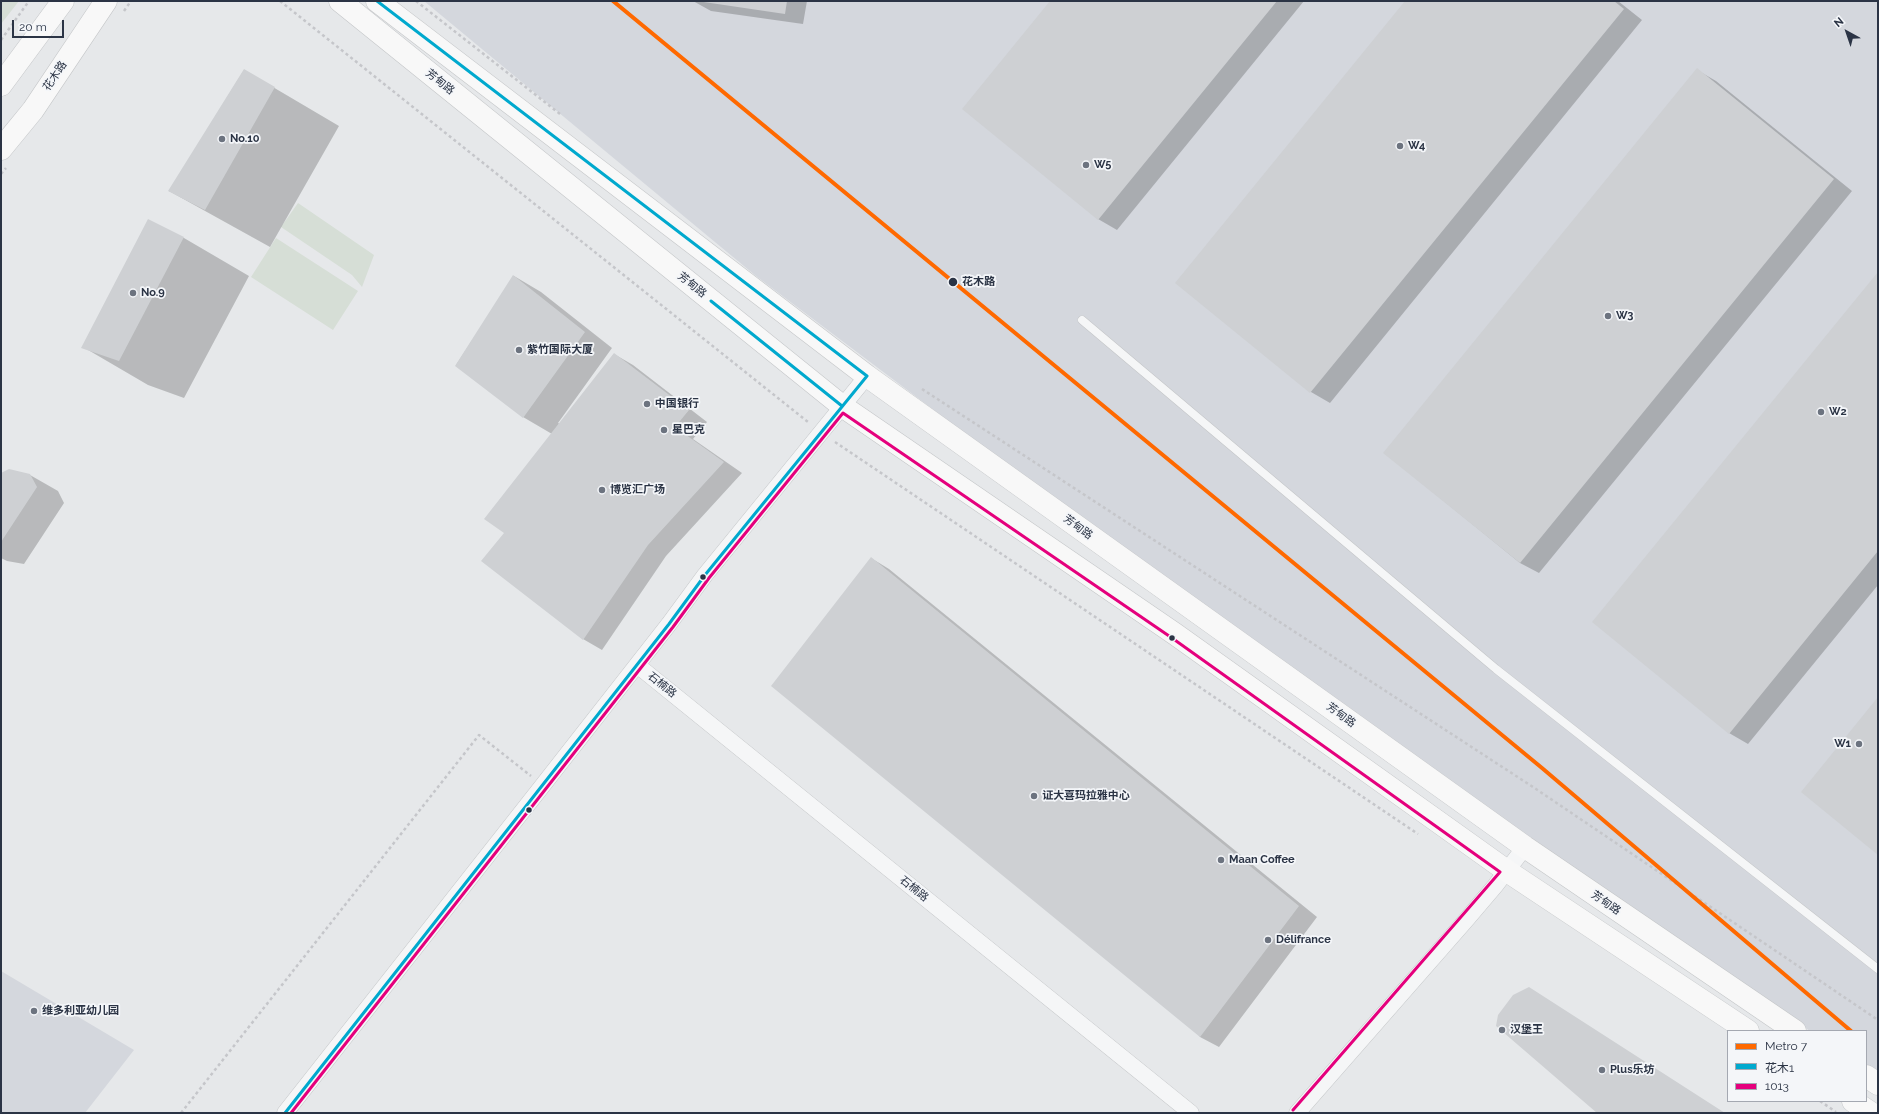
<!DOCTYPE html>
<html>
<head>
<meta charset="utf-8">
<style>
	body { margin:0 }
	#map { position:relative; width:1879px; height:1114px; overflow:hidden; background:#e6e8ea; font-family:Raleway,"Noto Sans SC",sans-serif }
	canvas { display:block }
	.frame { position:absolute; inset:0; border:2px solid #2b3445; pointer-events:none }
	.legend { position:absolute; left:1727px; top:1030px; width:140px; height:72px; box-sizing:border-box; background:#f4f6f9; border:1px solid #a4a8b1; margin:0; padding:5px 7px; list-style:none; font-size:12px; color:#2b3445 }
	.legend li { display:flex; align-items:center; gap:8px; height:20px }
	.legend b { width:20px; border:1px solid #a4a8b1 }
	.north { position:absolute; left:1827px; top:12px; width:40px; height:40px; -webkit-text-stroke:3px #f4f6f9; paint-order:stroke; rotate:320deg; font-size:11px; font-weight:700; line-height:16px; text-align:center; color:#2b3445 }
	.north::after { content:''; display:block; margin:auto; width:14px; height:18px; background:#2b3445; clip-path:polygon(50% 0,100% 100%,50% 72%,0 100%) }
	.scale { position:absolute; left:12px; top:20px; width:52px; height:18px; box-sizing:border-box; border:2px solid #2b3445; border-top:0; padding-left:5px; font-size:12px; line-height:14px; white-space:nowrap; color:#2b3445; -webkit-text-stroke:3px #f4f6f9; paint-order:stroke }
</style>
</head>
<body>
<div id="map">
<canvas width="1879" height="1114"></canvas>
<div class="frame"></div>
<ul class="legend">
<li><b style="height:5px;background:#ff6900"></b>Metro 7</li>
<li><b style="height:5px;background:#00a9ce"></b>花木1</li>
<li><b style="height:5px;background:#e5007d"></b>1013</li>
</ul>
<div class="north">N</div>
<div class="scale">20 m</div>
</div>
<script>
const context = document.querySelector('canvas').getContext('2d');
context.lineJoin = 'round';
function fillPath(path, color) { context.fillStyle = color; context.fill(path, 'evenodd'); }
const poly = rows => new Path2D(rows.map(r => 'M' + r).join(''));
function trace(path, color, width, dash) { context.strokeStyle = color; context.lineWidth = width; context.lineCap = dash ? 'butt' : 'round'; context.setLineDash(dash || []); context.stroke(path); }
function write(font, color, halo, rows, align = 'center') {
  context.font = font + ' Raleway,"Noto Sans SC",sans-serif'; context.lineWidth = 3.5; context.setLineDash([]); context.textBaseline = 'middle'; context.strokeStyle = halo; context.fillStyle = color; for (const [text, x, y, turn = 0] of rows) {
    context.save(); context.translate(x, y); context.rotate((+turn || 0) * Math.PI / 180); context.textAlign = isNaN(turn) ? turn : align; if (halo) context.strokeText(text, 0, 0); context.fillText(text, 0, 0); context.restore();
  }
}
const built = poly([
	[424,1,1878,1,1878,1078,1866,1069,1866,1031,1810,1031,1268,662,756,276],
	[1,971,134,1050,85,1113,1,1113]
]);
const green = poly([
	[1,1,19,1,1,24],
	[298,203,374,255,362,287,352,275,281,227],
	[276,238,358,291,333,330,251,277]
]);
const shadow = poly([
	[693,1,807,1,803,24,711,11],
	[1051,1,1304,1,1117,230,1098,219],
	[1407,1,1618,1,1642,20,1330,403,1311,392,1177,283],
	[244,70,339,126,270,247,169,191],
	[1697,70,1716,81,1852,191,1539,573,1520,563,1385,453],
	[149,221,184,238,249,276,184,398,148,385,83,347],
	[1878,274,1878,585,1748,744,1729,733],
	[514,276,541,292,612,348,558,423,560,424,614,354,633,365,707,422,693,439,742,473,666,556,602,650,583,639,505,533,552,434,523,417,456,365],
	[1,474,30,475,58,491,64,503,24,564,7,561,1,558],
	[871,558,889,569,1317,917,1219,1047,1200,1037]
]);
const building = poly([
	[697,1,787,1,785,14],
	[1050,1,1277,1,1098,220,962,109],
	[1405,1,1614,1,1624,9,1310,393,1175,283],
	[1697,68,1834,179,1520,563,1383,453],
	[244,69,275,87,205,210,168,191],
	[148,219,184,237,119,361,81,348],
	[1878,272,1878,551,1729,734,1592,622],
	[513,275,585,332,523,418,455,366],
	[614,353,689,410,675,427,724,462,648,545,583,640,481,561,504,533,484,519],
	[9,469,30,474,37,487,1,542,1,473],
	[871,557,1299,906,1200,1037,771,686],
	[1878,697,1878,855,1801,792],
	[1529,987,1725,1113,1597,1113,1496,1026,1498,1015,1513,995]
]);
const path = poly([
	[280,1,808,422],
	[416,1,560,114],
	[124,11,131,1],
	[1,40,29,1],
	[1,174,6,168],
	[922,389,1533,787,1878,1020],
	[835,442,1418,834],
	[1820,1101,1836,1112],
	[181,1113,479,735,531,776]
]);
const lane = poly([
	[1082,320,1496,669,1878,969]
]);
const street = poly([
	[637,665,1191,1113],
	[285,1113,543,785,669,624,705,575,867,376],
	[1297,1113,1467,919,1495,886,1525,847]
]);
const secondary = poly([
	[340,1,842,406,1175,634,1507,871,1748,1031],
	[377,1,867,376,1525,847,1795,1031],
	[1,85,63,1],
	[1,149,33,110,106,1],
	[1866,1076,1878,1084],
	[1853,1101,1871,1113]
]);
const bus1 = poly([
	[711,301,842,406],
	[285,1113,669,624,705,575,867,376,377,1]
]);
const bus2 = poly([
	[291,1113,673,627,709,578,843,413,1172,638,1500,872,1293,1110]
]);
const metro1 = poly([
	[613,1,1542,768,1851,1031]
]);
const markers = [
	[222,139,4,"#6c737f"],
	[1400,146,4,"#6c737f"],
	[1086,165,4,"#6c737f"],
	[953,282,5,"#2b3445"],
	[133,293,4,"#6c737f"],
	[1608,316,4,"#6c737f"],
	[519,350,4,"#6c737f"],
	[647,404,4,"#6c737f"],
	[1821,412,4,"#6c737f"],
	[664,430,4,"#6c737f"],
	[602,490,4,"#6c737f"],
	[703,577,3.5,"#2b3445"],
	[1172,638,3.5,"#2b3445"],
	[1859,744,4,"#6c737f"],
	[1034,796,4,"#6c737f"],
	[529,810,3.5,"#2b3445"],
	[1221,860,4,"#6c737f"],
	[1268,940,4,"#6c737f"],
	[34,1011,4,"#6c737f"],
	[1502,1030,4,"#6c737f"],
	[1602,1070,4,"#6c737f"]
];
const streetNames = [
	["花木路",55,76,-56],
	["芳甸路",440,82,39],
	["芳甸路",692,285,39],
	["芳甸路",1078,527,36],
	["石楠路",662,685,39],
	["芳甸路",1341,715,36],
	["石楠路",914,889,39],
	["芳甸路",1606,903,35]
];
const poiNames = [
	["No.10",230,139],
	["W4",1408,146],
	["W5",1094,165],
	["No.9",141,293],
	["W3",1616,316],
	["紫竹国际大厦",527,350],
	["中国银行",655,404],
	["W2",1829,412],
	["星巴克",672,430],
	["博览汇广场",610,490],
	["W1",1851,744,"right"],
	["证大喜玛拉雅中心",1042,796],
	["Maan Coffee",1229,860],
	["Délifrance",1276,940],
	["维多利亚幼儿园",42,1011],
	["汉堡王",1510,1030],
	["Plus乐坊",1610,1070]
];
const stopNames = [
	["花木路",962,282]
];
fillPath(built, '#d4d7dd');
fillPath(green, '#d6ded6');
fillPath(shadow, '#0003');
fillPath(building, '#ced0d3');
trace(lane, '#c4c6c8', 9);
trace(street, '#c4c6c8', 17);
trace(secondary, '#c4c6c8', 23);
trace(path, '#c5c6ca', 2.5, [3, 3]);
trace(lane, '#f5f6f7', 8);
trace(street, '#f5f6f7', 16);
trace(secondary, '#f8f8f8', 22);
trace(bus1, '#00a9ce', 3);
trace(bus2, '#e5007d', 3);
trace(metro1, '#ff6900', 4);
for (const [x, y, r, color] of markers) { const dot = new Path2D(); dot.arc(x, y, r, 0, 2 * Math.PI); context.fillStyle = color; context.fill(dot); trace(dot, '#f4f6f9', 1.5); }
write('11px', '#2b3445', '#f4f6f9', streetNames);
write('bold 11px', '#2b3445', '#f4f6f9', poiNames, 'left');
write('bold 11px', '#2b3445', '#f4f6f9', stopNames, 'left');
</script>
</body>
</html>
